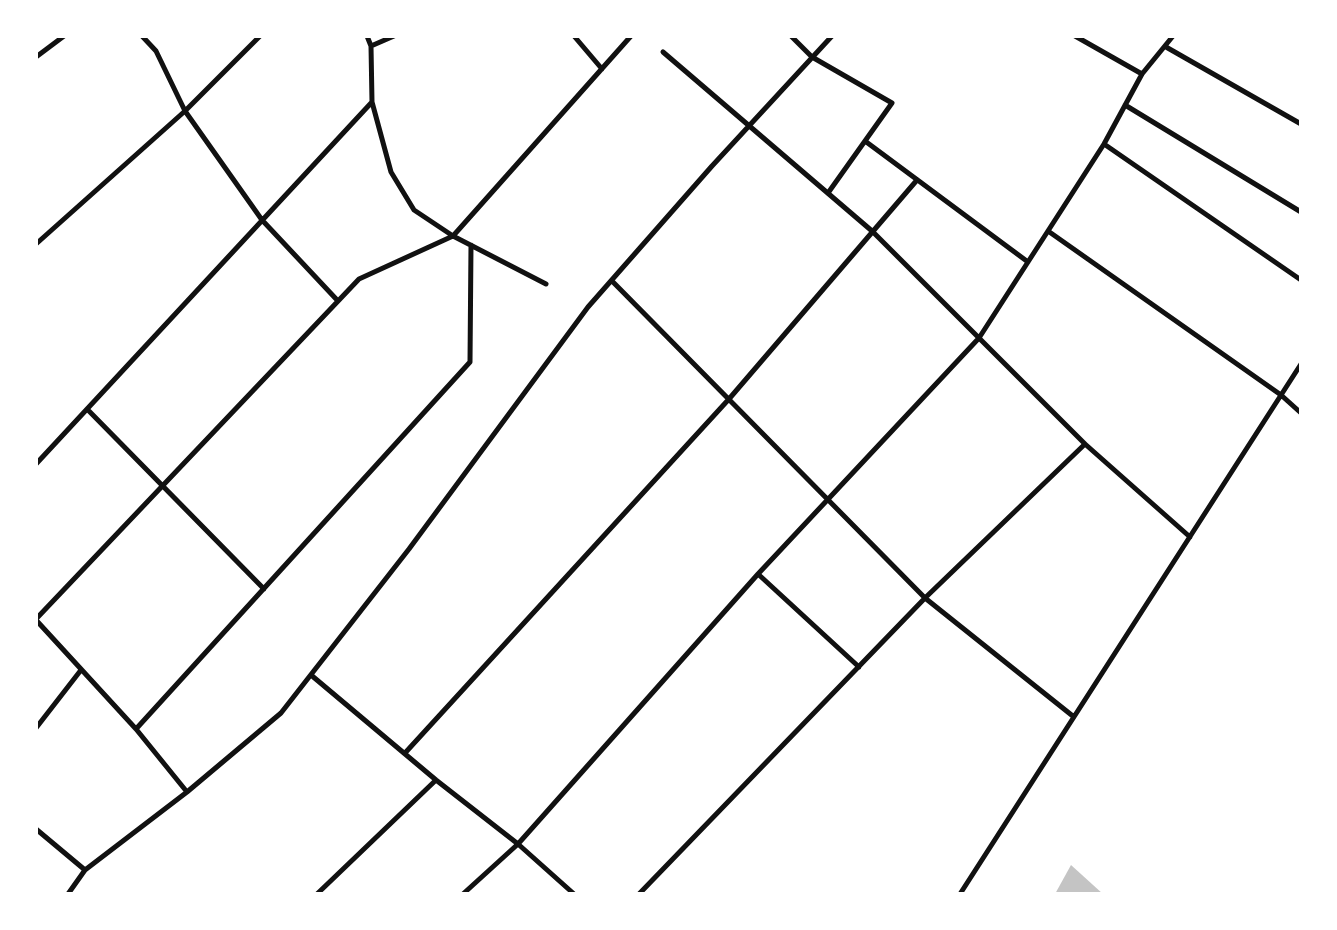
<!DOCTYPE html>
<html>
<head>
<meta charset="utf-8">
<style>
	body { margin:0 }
	#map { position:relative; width:1337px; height:930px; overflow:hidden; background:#fff; font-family:Ubuntu,sans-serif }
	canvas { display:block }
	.frame { position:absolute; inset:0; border:38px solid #fff; pointer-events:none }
</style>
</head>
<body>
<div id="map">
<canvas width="1337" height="930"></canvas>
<div class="frame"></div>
</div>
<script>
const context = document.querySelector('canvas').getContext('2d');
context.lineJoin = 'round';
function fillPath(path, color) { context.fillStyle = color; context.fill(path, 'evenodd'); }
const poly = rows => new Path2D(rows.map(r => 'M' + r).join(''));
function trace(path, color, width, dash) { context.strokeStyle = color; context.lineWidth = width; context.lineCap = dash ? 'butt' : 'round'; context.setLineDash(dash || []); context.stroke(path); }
const building = poly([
	[1071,865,1103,894,1055,894]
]);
const minor = poly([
	[142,36,156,51,185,111,262,220,338,301],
	[367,36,371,46,372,102,391,172,414,210,453,236,546,284],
	[574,36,602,69],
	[791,36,812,57,892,103,828,193],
	[1075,36,1142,74],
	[371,46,394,36],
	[1166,47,1301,124],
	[663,52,872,231,1085,444,1190,537],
	[36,57,64,36],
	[1125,105,1301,212],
	[865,141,1028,262],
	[1104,144,1301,280],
	[1048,231,1281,395,1301,413],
	[36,244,185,111,260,36],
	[612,281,925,598,1074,717],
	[87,409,264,589],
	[36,464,372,102],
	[758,574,859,667],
	[36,619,359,279,453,236,631,36],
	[36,620,136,729,187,792],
	[311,675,436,780,518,844,574,894],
	[36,728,81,670],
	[136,729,470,362,471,245],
	[405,753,729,399,917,180],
	[36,829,85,870],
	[68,894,85,870,187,792,281,713,409,549,588,307,712,166,832,36],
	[317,894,436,780],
	[463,894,518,844,758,574,979,338,1104,144,1142,74,1173,36],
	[639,894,925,598,1085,444],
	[960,894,1301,364]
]);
fillPath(building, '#c4c4c4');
trace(minor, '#111', 5);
</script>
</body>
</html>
